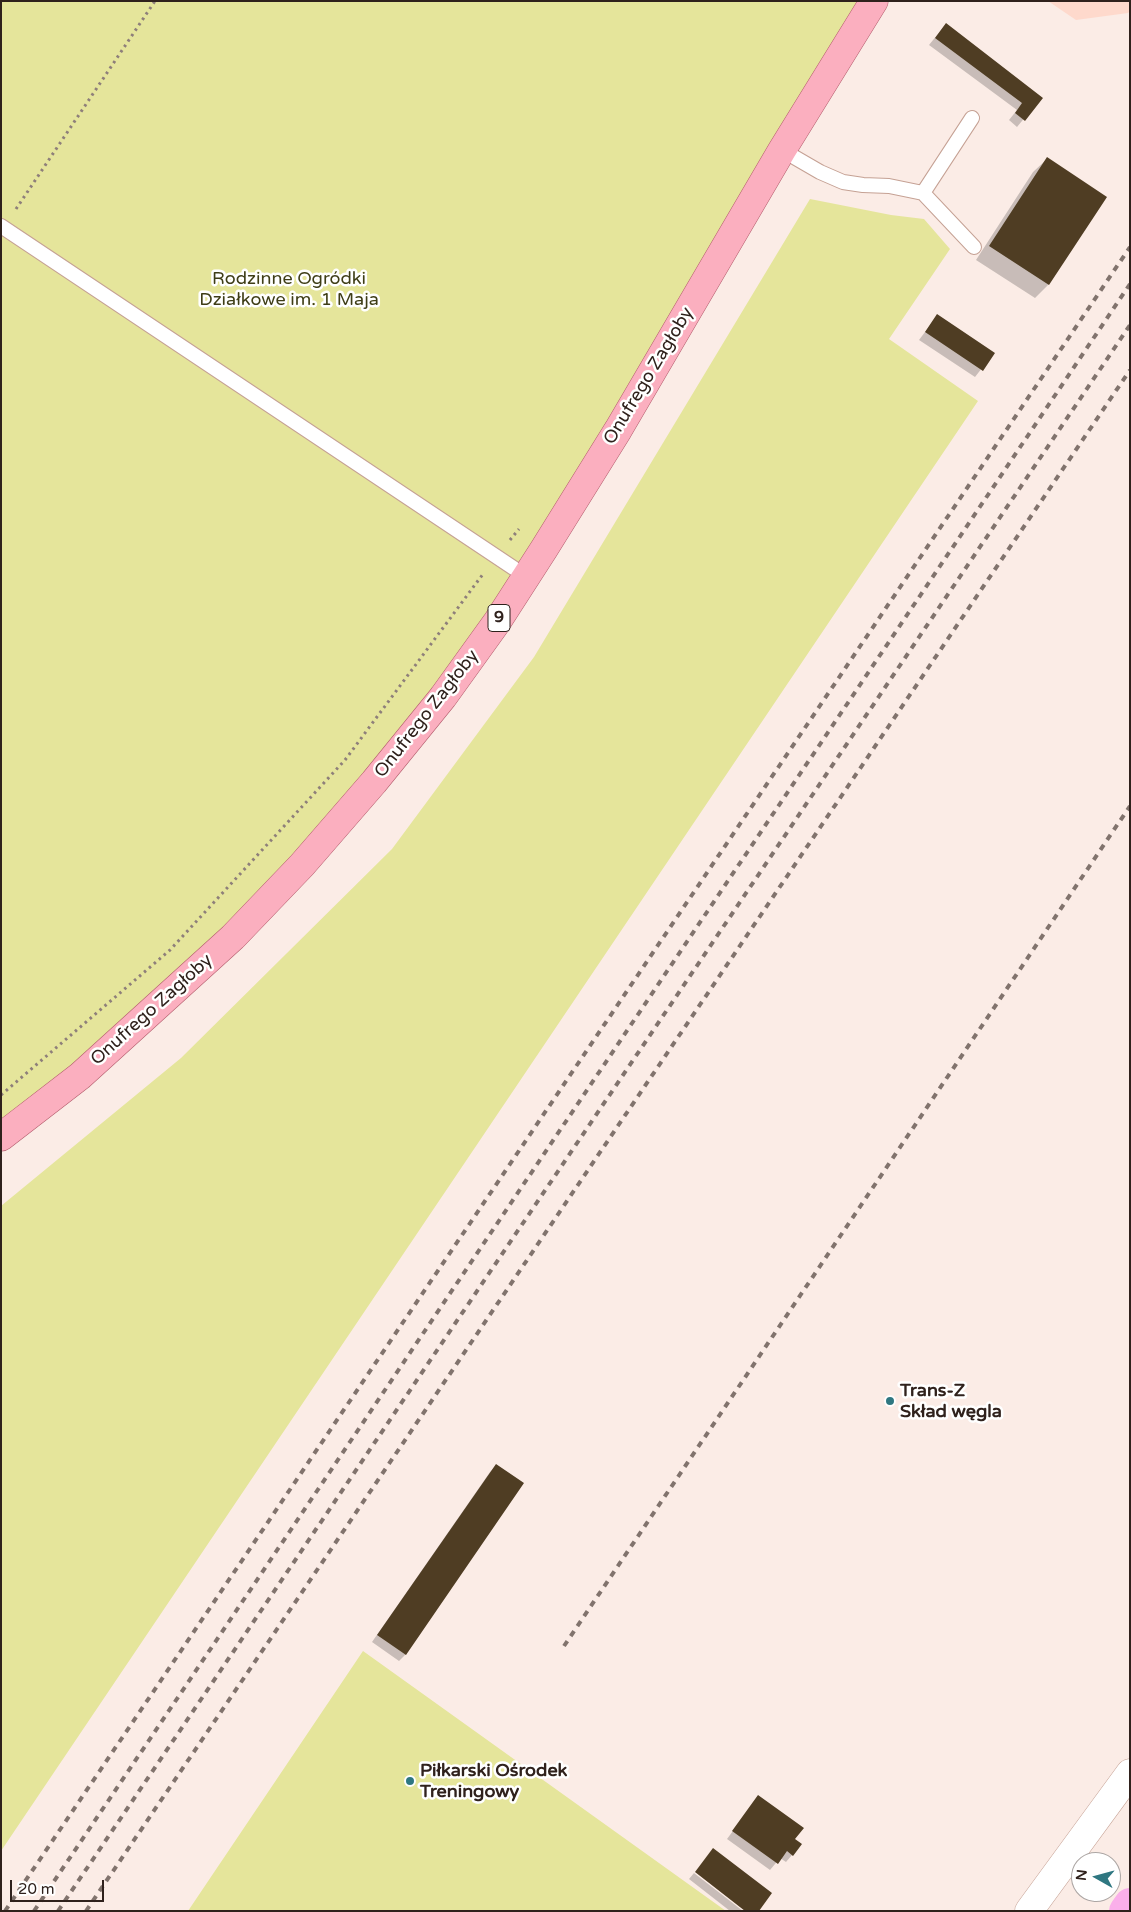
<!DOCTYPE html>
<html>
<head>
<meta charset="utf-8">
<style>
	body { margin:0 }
	#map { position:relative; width:1131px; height:1912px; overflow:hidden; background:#fbece6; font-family:"Varela Round",sans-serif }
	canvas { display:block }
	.frame { position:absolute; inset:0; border:2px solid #2f211c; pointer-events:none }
	.north { position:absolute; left:1071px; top:1852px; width:50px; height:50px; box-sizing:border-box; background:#fff; border:1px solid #aca6a4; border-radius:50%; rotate:277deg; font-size:14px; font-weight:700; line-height:20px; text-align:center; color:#2f211c }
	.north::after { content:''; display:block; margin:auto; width:18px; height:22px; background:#2f7781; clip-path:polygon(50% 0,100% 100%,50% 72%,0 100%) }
	.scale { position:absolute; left:10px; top:1880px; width:94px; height:22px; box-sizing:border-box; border:2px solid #2f211c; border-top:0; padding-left:6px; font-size:15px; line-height:18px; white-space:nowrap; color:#2f211c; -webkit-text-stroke:4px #fff; paint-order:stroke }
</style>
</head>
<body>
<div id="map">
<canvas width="1131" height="1912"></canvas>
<div class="frame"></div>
<div class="north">N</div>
<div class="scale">20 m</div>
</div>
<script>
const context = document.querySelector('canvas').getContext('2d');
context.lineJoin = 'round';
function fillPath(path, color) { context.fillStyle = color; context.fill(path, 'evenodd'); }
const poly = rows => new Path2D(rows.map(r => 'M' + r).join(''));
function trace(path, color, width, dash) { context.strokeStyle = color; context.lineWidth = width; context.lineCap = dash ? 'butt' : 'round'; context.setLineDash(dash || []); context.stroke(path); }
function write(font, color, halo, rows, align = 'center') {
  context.font = font + ' "Varela Round",sans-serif'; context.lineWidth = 5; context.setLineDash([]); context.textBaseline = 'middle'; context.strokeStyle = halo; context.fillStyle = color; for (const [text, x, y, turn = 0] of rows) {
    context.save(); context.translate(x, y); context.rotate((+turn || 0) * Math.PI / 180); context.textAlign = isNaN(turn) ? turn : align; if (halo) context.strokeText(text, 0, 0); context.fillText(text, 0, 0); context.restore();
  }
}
const built = poly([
	[1048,1,1130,1,1130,11,1128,13,1076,20]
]);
const green = poly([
	[1,1,874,1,544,549,302,865,1,1135],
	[810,199,891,215,924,219,950,249,889,339,978,401,1,1851,1,1206,181,1058,392,849,534,657],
	[363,1651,726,1911,188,1911]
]);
const shadow = poly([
	[946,24,1041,98,1017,127,1009,120,1017,110,929,45],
	[1047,159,1048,285,1035,298,976,260,1033,172],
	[937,316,993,354,975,377,919,340],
	[496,1466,522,1484,405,1655,399,1661,372,1642,490,1472],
	[758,1797,794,1840,792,1855,786,1862,780,1858,770,1870,727,1839],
	[694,1873,743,1911,730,1911,689,1879]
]);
const canal = poly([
	[1125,1911,1130,1904]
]);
const building = poly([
	[946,23,1043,98,1025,121,1015,113,1022,103,935,38],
	[1047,157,1107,197,1049,285,989,246],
	[937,314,995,353,983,371,925,332],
	[496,1464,524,1483,406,1655,377,1635],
	[758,1795,804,1828,795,1839,802,1844,793,1856,787,1851,778,1864,732,1831],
	[713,1848,772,1893,759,1911,745,1911,695,1872]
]);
const path = poly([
	[16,209,155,1],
	[510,540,519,529],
	[1,1095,170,950,345,760,483,574]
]);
const lane = poly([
	[782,150,820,172,843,182,863,185,889,186,923,193,974,247],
	[923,193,972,118],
	[1,226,527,577]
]);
const secondary = poly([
	[1029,1911,1130,1773]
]);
const primary = poly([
	[1,1137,80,1076,233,937,302,865,374,782,443,697,497,622,544,549,618,430,782,150,874,1]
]);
const rail = poly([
	[564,1646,1130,806],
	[5,1911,1130,247],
	[34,1911,1130,284],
	[58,1911,1130,325],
	[86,1911,1130,370]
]);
const markers = [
	[890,1401,5,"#2f7781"],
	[410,1781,5,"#2f7781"]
];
const shields = [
	[499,618,22]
];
const shieldNames = [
	["9",499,618]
];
const parkNames = [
	["Rodzinne Ogródki",289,279],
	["Działkowe im. 1 Maja",289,300]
];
const streetNames = [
	["Onufrego Zagłoby",649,376,-59],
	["Onufrego Zagłoby",427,714,-52],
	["Onufrego Zagłoby",152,1010,-42]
];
const poiNames = [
	["Trans-Z",900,1391],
	["Skład węgla",900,1412],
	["Piłkarski Ośrodek",420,1771],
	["Treningowy",420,1792]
];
fillPath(built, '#fed9cc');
fillPath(green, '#e5e59b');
fillPath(shadow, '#0003');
trace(canal, '#faafea', 32);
fillPath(building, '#4f3d23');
trace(lane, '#c5a194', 16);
trace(secondary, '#c5a194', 29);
trace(primary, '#b25b6b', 29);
trace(path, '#8e7f7a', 3, [2.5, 4]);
trace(lane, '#fff', 14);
trace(secondary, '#fff', 28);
trace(primary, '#fbafbf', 28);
trace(rail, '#81736d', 4, [6, 6]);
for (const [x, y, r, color] of markers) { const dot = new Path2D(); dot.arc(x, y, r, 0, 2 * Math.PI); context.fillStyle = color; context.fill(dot); trace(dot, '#fff', 2); }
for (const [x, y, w] of shields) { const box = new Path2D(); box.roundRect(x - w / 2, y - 13.5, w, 27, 4); context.fillStyle = '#fff'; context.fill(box); trace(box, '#2f211c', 1); }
write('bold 16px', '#2f211c', null, shieldNames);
write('18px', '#3e3d16', '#fff', parkNames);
write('18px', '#2f211c', '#fff', streetNames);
write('bold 18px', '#2f211c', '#fff', poiNames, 'left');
</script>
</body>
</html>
